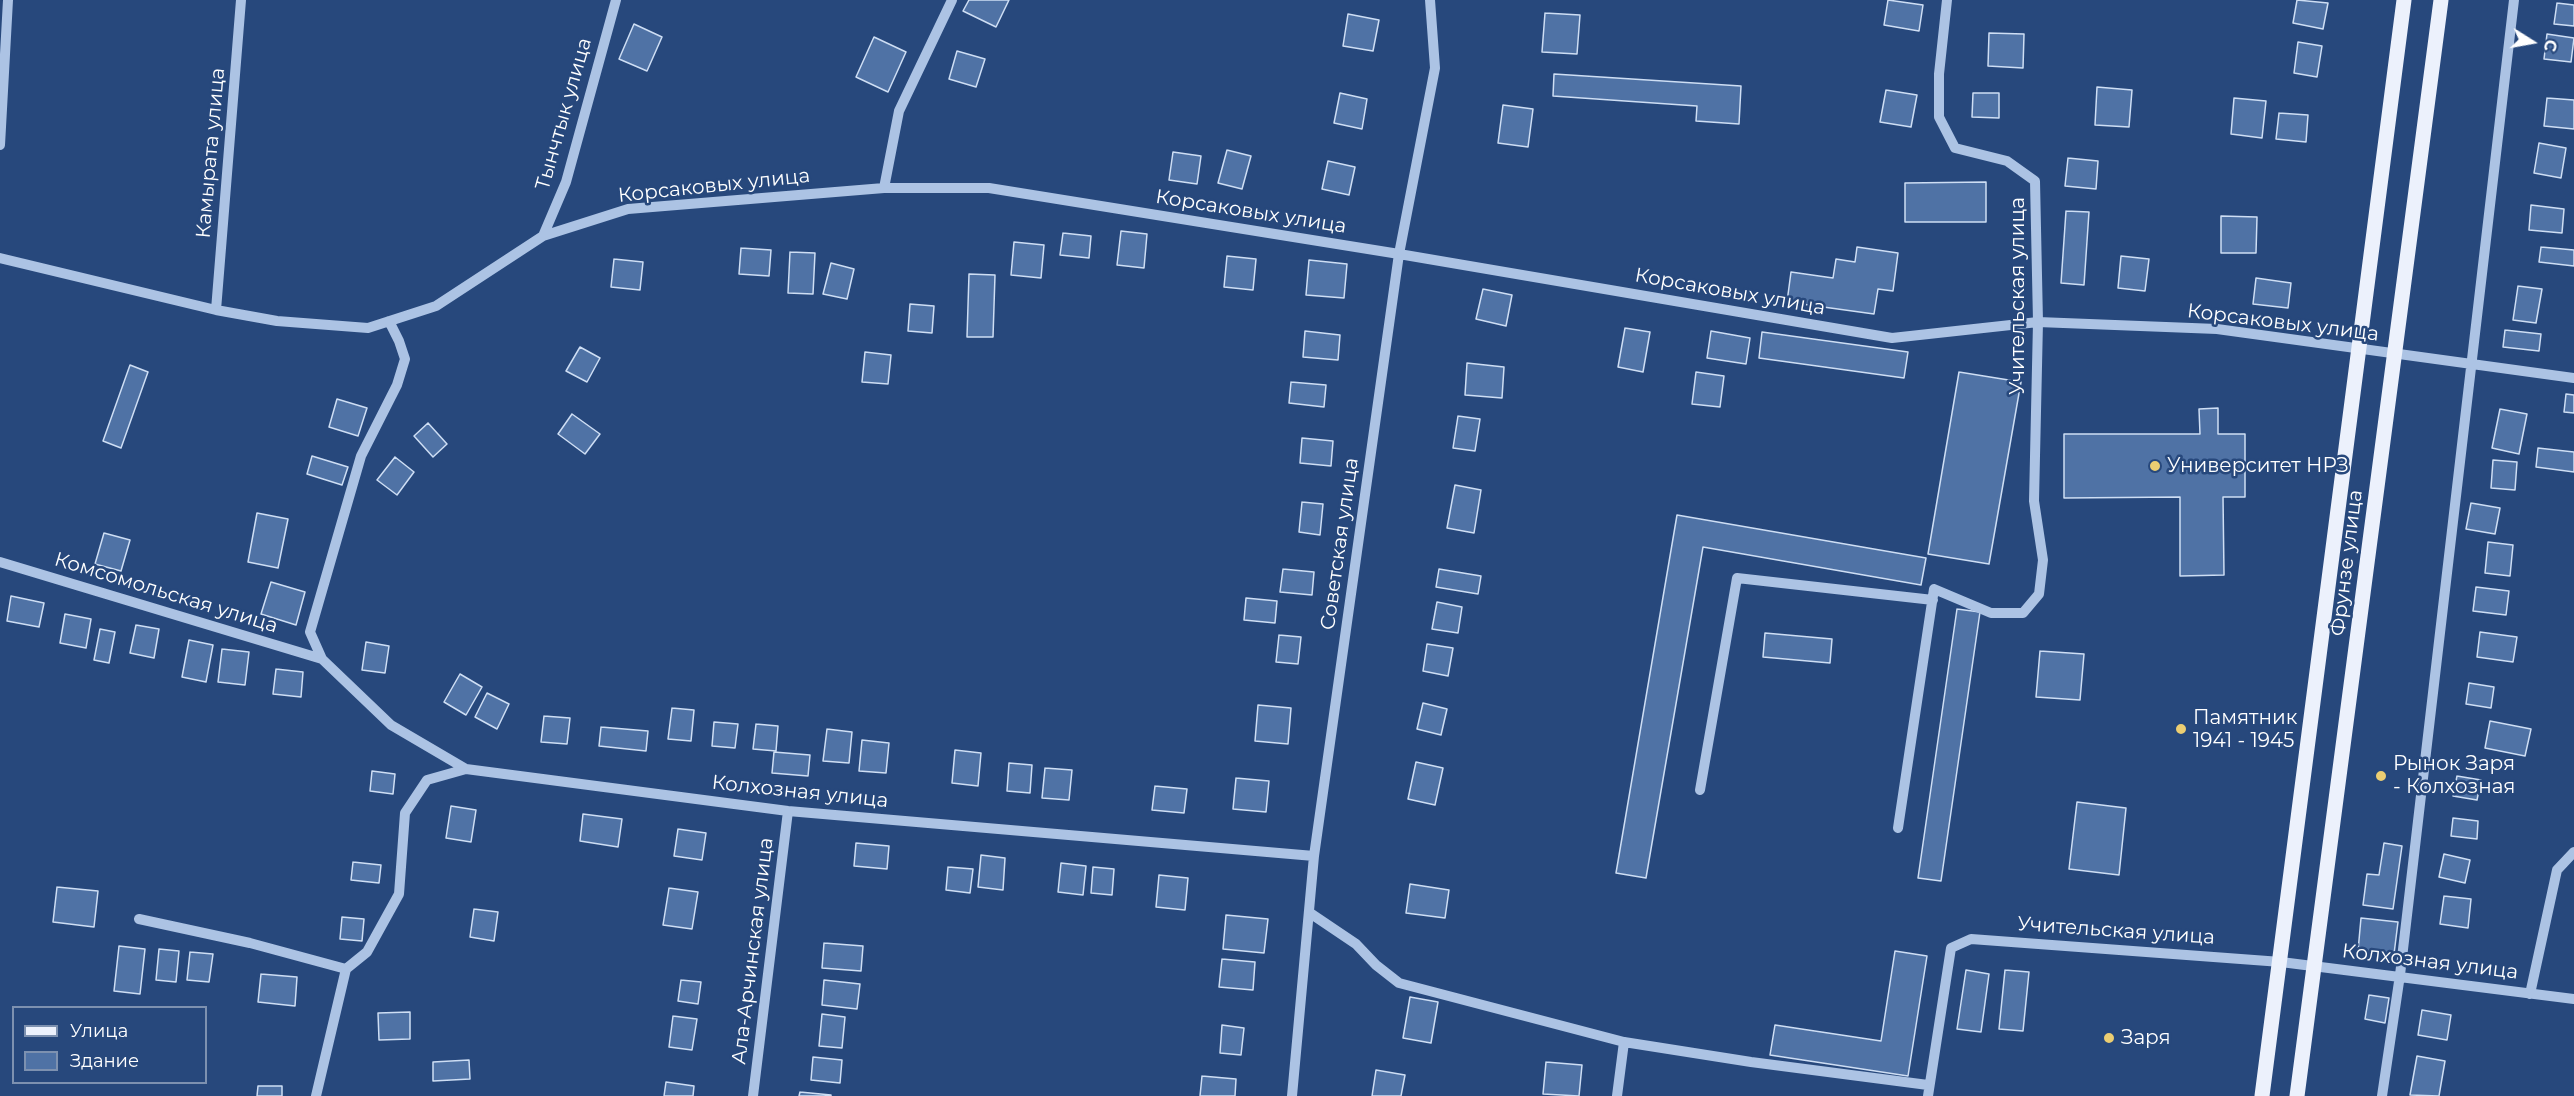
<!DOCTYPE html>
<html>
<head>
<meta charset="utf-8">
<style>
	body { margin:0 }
	#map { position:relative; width:2574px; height:1096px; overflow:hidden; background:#27487c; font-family:Montserrat,sans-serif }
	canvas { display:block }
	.legend { position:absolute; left:12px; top:1006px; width:195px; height:78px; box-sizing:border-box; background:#27487c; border:2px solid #7d91b0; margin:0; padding:8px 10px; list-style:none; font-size:18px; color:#fff }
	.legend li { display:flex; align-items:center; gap:12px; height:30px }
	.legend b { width:30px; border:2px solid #7d91b0 }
	.north { position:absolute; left:2502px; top:12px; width:60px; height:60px; -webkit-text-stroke:4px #27487c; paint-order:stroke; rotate:101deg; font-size:16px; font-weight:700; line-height:24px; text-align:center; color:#fff }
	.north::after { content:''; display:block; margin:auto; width:21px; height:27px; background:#fff; clip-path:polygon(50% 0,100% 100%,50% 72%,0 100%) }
</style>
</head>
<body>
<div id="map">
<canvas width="2574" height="1096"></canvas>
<ul class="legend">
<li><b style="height:8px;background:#ecf1fc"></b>Улица</li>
<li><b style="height:16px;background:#4f72a5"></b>Здание</li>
</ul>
<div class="north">С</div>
</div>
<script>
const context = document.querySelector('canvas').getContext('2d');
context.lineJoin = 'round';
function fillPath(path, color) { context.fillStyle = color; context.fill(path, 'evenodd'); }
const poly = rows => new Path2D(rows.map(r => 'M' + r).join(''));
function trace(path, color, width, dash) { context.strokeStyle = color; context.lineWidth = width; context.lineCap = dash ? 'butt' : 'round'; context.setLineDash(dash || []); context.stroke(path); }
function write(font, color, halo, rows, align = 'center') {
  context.font = font + ' Montserrat,sans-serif'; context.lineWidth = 5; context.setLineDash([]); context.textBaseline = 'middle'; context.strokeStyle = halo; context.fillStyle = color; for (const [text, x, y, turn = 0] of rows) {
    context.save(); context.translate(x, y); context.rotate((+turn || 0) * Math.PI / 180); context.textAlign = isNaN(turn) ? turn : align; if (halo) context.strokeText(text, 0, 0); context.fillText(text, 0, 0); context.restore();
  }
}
const building = poly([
	[969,0,1009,0,996,27,963,11,969,0],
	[1888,0,1923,5,1919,31,1884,25,1888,0],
	[2297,0,2328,3,2323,29,2293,23,2297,0],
	[2557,3,2574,5,2574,26,2554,24,2557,3],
	[1545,13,1580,15,1577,54,1542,52,1545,13],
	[1348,14,1379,20,1373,51,1343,46,1348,14],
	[634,24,662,37,647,71,619,59,634,24],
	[1989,33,2024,34,2023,68,1988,66,1989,33],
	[2547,34,2574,38,2571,62,2544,59,2547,34],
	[874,37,906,52,888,92,856,77,874,37],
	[2298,42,2322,46,2317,77,2294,73,2298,42],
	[957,51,985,59,976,87,949,79,957,51],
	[1554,74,1741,86,1739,124,1696,121,1697,106,1553,96,1554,74],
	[2097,87,2132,90,2129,127,2095,125,2097,87],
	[1886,90,1917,95,1911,127,1880,122,1886,90],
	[1340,93,1367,99,1362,129,1334,123,1340,93],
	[1973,93,1999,93,1999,118,1972,117,1973,93],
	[2234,98,2266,101,2262,138,2231,134,2234,98],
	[2547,98,2574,100,2574,129,2544,126,2547,98],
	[1503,105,1533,109,1528,147,1498,143,1503,105],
	[2279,113,2308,115,2306,142,2276,139,2279,113],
	[2539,143,2566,148,2561,178,2534,173,2539,143],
	[1227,150,1251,156,1242,189,1218,183,1227,150],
	[1173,152,1201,156,1197,184,1169,180,1173,152],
	[2068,158,2098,161,2096,189,2065,186,2068,158],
	[1328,161,1355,167,1349,195,1322,189,1328,161],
	[1986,182,1986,222,1905,222,1905,183,1986,182],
	[2531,205,2564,209,2562,233,2529,230,2531,205],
	[2066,211,2089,212,2084,285,2061,283,2066,211],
	[2221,216,2257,217,2256,253,2221,253,2221,216],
	[1121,231,1147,234,1144,268,1117,265,1121,231],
	[1063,233,1091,236,1089,258,1060,255,1063,233],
	[1014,242,1044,245,1041,278,1011,275,1014,242],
	[1857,247,1898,253,1893,291,1878,289,1874,314,1787,302,1791,272,1833,278,1836,259,1855,262,1857,247],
	[2541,247,2574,250,2574,266,2539,262,2541,247],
	[741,248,771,250,769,276,739,274,741,248],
	[790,252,815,253,813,294,788,293,790,252],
	[1227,256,1256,259,1253,290,1224,287,1227,256],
	[2121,256,2149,259,2145,291,2118,288,2121,256],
	[614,259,643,262,640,290,611,287,614,259],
	[1309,260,1347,264,1344,298,1306,295,1309,260],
	[831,263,854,269,847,299,823,294,831,263],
	[969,274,995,275,993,337,967,337,969,274],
	[2256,278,2291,283,2288,308,2253,304,2256,278],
	[2518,286,2542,289,2536,323,2513,320,2518,286],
	[1483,289,1512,295,1506,326,1476,319,1483,289],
	[910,304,934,306,932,333,908,331,910,304],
	[1625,328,1650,332,1643,372,1618,367,1625,328],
	[2505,330,2541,334,2539,351,2503,347,2505,330],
	[1305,331,1340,335,1338,360,1303,357,1305,331],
	[1711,331,1750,338,1746,364,1707,358,1711,331],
	[1762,332,1908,352,1904,378,1759,358,1762,332],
	[580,347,600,358,587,382,566,371,580,347],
	[865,352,891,355,888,384,862,382,865,352],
	[1467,363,1504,367,1502,398,1465,395,1467,363],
	[130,365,148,372,121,448,103,441,130,365],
	[1696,372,1724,376,1720,407,1692,404,1696,372],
	[1959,372,2021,382,1989,564,1928,554,1959,372],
	[1291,382,1326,385,1324,407,1289,403,1291,382],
	[2566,394,2574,395,2574,413,2564,412,2566,394],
	[337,399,367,408,358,436,329,427,337,399],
	[2218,408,2218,434,2245,434,2245,497,2223,497,2224,575,2180,576,2180,497,2064,498,2064,434,2200,434,2199,409,2218,408],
	[2500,409,2527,414,2519,454,2492,448,2500,409],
	[572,414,600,434,585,454,558,434,572,414],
	[1458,416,1480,419,1475,451,1453,448,1458,416],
	[428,423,447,444,433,457,414,436,428,423],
	[1302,438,1333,441,1331,466,1300,463,1302,438],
	[2538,448,2574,452,2574,472,2536,467,2538,448],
	[312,456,348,467,342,485,307,474,312,456],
	[395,457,414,472,397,495,377,480,395,457],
	[2493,460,2517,462,2515,490,2491,488,2493,460],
	[1455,485,1481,490,1474,533,1447,528,1455,485],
	[1302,502,1323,504,1320,535,1299,532,1302,502],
	[2471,503,2500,508,2495,534,2466,529,2471,503],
	[257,513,288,519,278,568,248,562,257,513],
	[1677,515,1926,558,1921,585,1703,547,1646,878,1616,873,1677,515],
	[104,533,130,540,121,571,95,564,104,533],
	[2488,542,2513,545,2510,576,2485,573,2488,542],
	[1283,569,1314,572,1312,595,1280,592,1283,569],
	[1439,569,1481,576,1478,594,1436,587,1439,569],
	[271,582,305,592,296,625,261,614,271,582],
	[2476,587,2509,591,2506,615,2473,611,2476,587],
	[11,596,44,603,39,627,7,621,11,596],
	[1246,598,1277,601,1275,623,1244,620,1246,598],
	[1437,602,1462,607,1458,633,1432,629,1437,602],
	[1957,609,1980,612,1941,881,1918,878,1957,609],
	[65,614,91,619,86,648,60,643,65,614],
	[136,625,159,629,154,658,130,653,136,625],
	[100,629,115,632,109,663,94,660,100,629],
	[2480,632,2517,637,2513,662,2477,657,2480,632],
	[1765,633,1832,639,1830,663,1763,657,1765,633],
	[1279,635,1301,637,1298,664,1276,662,1279,635],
	[189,640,213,645,206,682,182,677,189,640],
	[366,642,389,646,385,673,362,670,366,642],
	[1427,644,1453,648,1448,676,1423,671,1427,644],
	[222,649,249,652,245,685,218,682,222,649],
	[2040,651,2084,654,2080,700,2036,697,2040,651],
	[276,669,303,672,301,697,273,694,276,669],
	[460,674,482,687,466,715,444,702,460,674],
	[2469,683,2494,687,2491,708,2466,704,2469,683],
	[487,693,509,704,497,729,475,717,487,693],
	[1423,703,1447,709,1441,735,1417,729,1423,703],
	[1258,705,1291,708,1288,744,1255,741,1258,705],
	[672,708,694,710,691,741,668,739,672,708],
	[544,716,570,718,567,744,541,742,544,716],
	[2490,721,2531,729,2525,756,2485,748,2490,721],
	[714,722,738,724,735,748,712,746,714,722],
	[756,724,778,726,776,751,753,749,756,724],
	[601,727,648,731,646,751,599,746,601,727],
	[827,729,852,732,849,763,823,761,827,729],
	[862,740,889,743,886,773,859,771,862,740],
	[955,750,981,753,978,786,952,783,955,750],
	[774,752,810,755,808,776,772,773,774,752],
	[1416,762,1443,768,1435,805,1408,799,1416,762],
	[1009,763,1032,765,1030,793,1007,791,1009,763],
	[1045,768,1072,770,1069,800,1042,798,1045,768],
	[372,771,395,774,393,794,370,791,372,771],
	[2457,776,2481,780,2477,800,2453,796,2457,776],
	[1236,778,1269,781,1266,812,1233,809,1236,778],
	[1155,786,1187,789,1184,813,1152,810,1155,786],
	[2077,802,2126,808,2119,875,2069,869,2077,802],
	[451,806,476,810,471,842,446,838,451,806],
	[583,814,622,819,618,847,580,841,583,814],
	[2453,818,2478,821,2477,839,2451,836,2453,818],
	[678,829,706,833,702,860,674,856,678,829],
	[856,843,889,846,887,869,854,866,856,843],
	[2384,843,2402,846,2393,909,2363,905,2367,874,2379,875,2384,843],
	[2444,854,2470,860,2465,883,2439,877,2444,854],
	[981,855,1005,858,1003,890,978,887,981,855],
	[353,862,381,865,379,883,351,880,353,862],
	[1061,863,1086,866,1083,895,1058,892,1061,863],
	[948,867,973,869,970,893,946,890,948,867],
	[1093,867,1114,869,1112,895,1091,893,1093,867],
	[1159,875,1188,878,1185,910,1156,907,1159,875],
	[1410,884,1449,890,1445,918,1406,913,1410,884],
	[57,887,98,891,94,927,53,922,57,887],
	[669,888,698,892,692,929,663,925,669,888],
	[2444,896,2471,899,2468,928,2440,924,2444,896],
	[474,909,498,912,494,941,470,937,474,909],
	[1226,915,1268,919,1264,953,1223,949,1226,915],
	[342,917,364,919,362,941,340,939,342,917],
	[2361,918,2398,922,2394,954,2358,951,2361,918],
	[824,943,863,946,861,971,822,968,824,943],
	[119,946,145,949,140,994,114,991,119,946],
	[159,949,179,951,176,982,156,980,159,949],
	[1895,951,1927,956,1908,1076,1770,1055,1775,1025,1881,1041,1895,951],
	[190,952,213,954,209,982,187,980,190,952],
	[1222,959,1255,962,1253,990,1219,987,1222,959],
	[1966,970,1989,974,1981,1032,1957,1029,1966,970],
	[2005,970,2029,972,2023,1031,1999,1029,2005,970],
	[261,974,297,977,295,1006,258,1002,261,974],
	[681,980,701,982,698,1004,678,1001,681,980],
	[824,980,860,984,857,1009,822,1005,824,980],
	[2369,995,2389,998,2385,1023,2365,1019,2369,995],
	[1410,997,1438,1002,1431,1043,1403,1038,1410,997],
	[2422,1010,2451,1015,2447,1040,2418,1035,2422,1010],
	[410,1012,410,1039,379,1040,378,1013,410,1012],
	[822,1014,845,1017,842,1048,819,1046,822,1014],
	[673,1016,697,1019,692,1050,669,1047,673,1016],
	[1222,1025,1244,1028,1241,1055,1220,1053,1222,1025],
	[2417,1056,2445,1061,2439,1096,2410,1095,2417,1056],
	[813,1057,842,1060,840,1083,811,1080,813,1057],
	[469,1060,470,1079,433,1081,433,1062,469,1060],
	[1546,1062,1582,1065,1579,1096,1543,1094,1546,1062],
	[1376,1070,1405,1075,1401,1096,1372,1096,1376,1070],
	[1202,1076,1236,1079,1235,1096,1200,1096,1202,1076],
	[666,1082,694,1086,693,1096,664,1096,666,1082],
	[258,1086,282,1086,282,1096,257,1096,258,1086],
	[800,1092,831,1095,831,1096,799,1096,800,1092]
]);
const minor = poly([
	[0,145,8,0],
	[884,188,899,111,952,0],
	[543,236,566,182,616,0],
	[0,258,216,310,277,321,368,328,436,306,543,236,628,209,884,188,989,188,1399,254,1892,338,2038,322,2217,329,2574,378],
	[216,310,241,0],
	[389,321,399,341,405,359,397,385,361,456,310,632,322,659,391,725,466,769,788,811,1314,856],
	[0,562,322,659],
	[1700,790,1737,578,1933,600],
	[1898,828,1934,589,1991,613,2023,613,2039,594,2043,560,2034,501,2038,322,2035,181,2007,161,1955,148,1939,117,1939,74,1947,0],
	[1310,913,1356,944,1376,965,1399,983,1624,1042,1751,1062,1928,1085],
	[139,919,250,943,346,969],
	[2530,994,2557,870,2574,852],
	[316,1096,346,969,367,952,399,894,405,813,427,780,466,769],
	[753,1096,788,811],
	[1292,1096,1314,856,1399,254,1435,68,1430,0],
	[1617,1096,1624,1042],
	[1928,1096,1951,948,1971,939,2281,962,2574,999],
	[2382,1096,2400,975,2514,0]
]);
const major = poly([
	[2262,1096,2404,0],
	[2297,1096,2441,0]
]);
const markers = [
	[2155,466,6,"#ecce72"],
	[2181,729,6,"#ecce72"],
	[2381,776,6,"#ecce72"],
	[2109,1038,6,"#ecce72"]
];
const streetNames = [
	["Тынчтык улица",564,114,-74],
	["Камырата улица",211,153,-85],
	["Корсаковых улица",714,186,-6],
	["Корсаковых улица",1251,212,9],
	["Корсаковых улица",1730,292,10],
	["Учительская улица",2018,296,-90],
	["Корсаковых улица",2283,323,7],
	["Советская улица",1340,544,-82],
	["Фрунзе улица",2347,563,-83],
	["Комсомольская улица",166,593,17],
	["Колхозная улица",800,792,6],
	["Учительская улица",2116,931,4],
	["Ала-Арчинская улица",753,951,-83],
	["Колхозная улица",2430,962,7]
];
const poiNames = [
	["Университет НРЗ",2167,466],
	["Памятник",2193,718],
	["1941 - 1945",2193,741],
	["Рынок Заря",2393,764],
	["- Колхозная",2393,787],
	["Заря",2121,1038]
];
fillPath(building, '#4f72a5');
trace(building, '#cedef4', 1.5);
trace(minor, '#acc3e4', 10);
trace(major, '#ecf1fc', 15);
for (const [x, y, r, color] of markers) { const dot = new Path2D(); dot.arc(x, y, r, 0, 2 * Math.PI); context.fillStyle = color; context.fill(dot); trace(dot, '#27487c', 2); }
write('20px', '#fff', '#27487c', streetNames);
write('20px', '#fff', '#27487c', poiNames, 'left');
</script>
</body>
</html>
